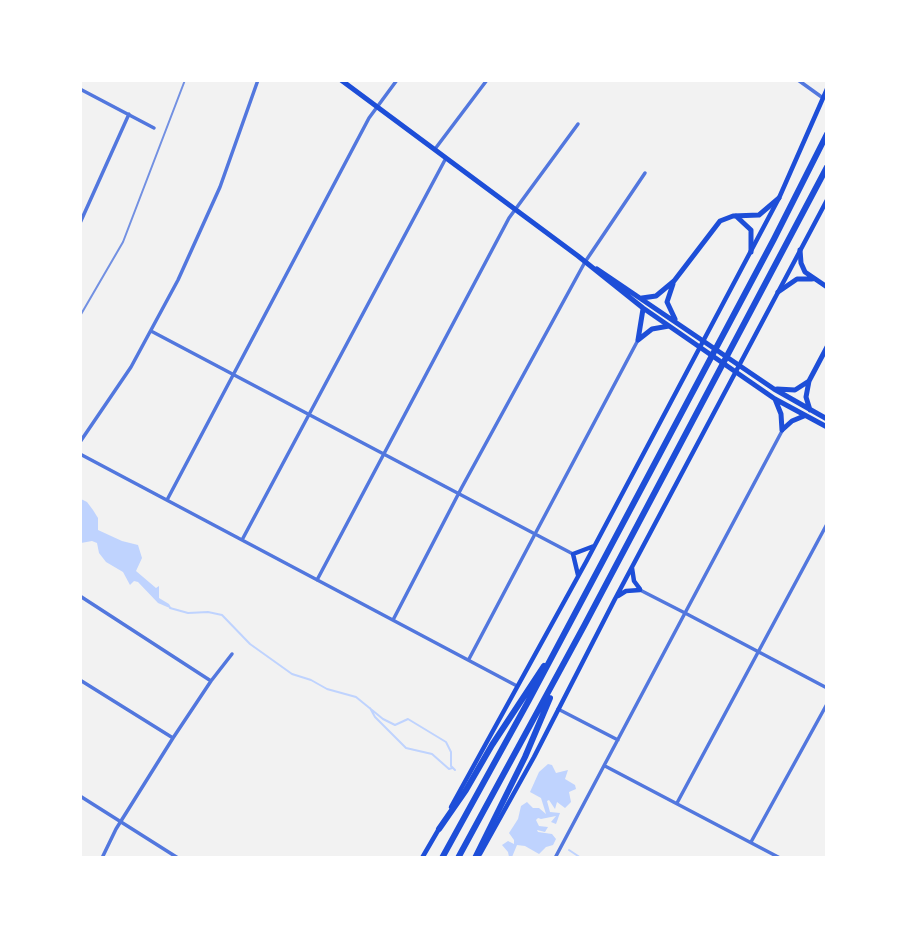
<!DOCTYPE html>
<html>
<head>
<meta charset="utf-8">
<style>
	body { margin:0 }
	#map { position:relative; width:907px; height:938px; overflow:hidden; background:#f2f2f2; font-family:Figtree,sans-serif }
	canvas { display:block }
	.frame { position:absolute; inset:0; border:82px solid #fff; pointer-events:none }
</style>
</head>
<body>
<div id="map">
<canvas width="907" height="938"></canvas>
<div class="frame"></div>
</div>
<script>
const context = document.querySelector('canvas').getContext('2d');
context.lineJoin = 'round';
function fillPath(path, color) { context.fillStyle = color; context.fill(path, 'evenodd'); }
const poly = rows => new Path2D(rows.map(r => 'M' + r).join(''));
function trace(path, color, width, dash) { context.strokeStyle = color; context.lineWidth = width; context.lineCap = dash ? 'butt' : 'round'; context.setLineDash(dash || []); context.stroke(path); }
const water = poly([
	[81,499,87,502,93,510,98,518,98,530,122,541,138,545,142,558,136,571,156,588,159,586,159,598,169,604,172,609,158,603,138,582,134,581,130,585,123,572,106,562,99,553,97,543,92,541,81,543],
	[548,764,552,765,556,773,568,770,565,779,575,785,576,789,569,792,571,802,565,808,557,802,555,809,549,800,547,801,550,812,560,813,556,824,551,822,556,816,541,819,538,818,536,820,539,826,548,827,545,832,537,830,538,832,552,834,556,839,553,845,546,847,539,854,525,846,517,845,512,857,509,857,508,852,502,845,508,841,514,844,514,840,509,833,518,819,521,806,527,802,533,808,539,808,546,814,541,798,530,792,539,772]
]);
const stream = poly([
	[170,608,188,613,208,612,222,615,250,644,292,674,311,680,327,689,356,697,383,719,395,725,408,719,446,742,451,752,451,766,455,770],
	[370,708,375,717,406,748,432,754,449,769,452,768],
	[569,850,581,858]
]);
const minor = poly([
	[798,80,823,98],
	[80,89,154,128],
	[435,149,487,80],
	[80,223,129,114],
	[151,331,535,534,469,659],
	[80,442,131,367,178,280,220,187,258,80],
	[80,454,517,686],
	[167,500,369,118,397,80],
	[242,540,446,158],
	[317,580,509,218,578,124],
	[80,596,211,681],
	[393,620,462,487,585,262,645,173],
	[80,680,173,738],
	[558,709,618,740],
	[605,766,780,858],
	[677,803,827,524],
	[751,842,827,704],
	[102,858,116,829,173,738,211,681,232,654],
	[555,858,685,613,827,688]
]);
const tertiary = poly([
	[573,554,535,534,638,340],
	[640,590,685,613,782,431],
	[80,796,178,858]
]);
const secondary = poly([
	[632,568,634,581,640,589],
	[578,575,573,554,594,546],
	[618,596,626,591,640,590],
	[451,807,586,562,779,198,827,89],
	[480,854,534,757,615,599,827,200],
	[422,858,440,827]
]);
const primary = poly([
	[341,80,578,256,643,308,775,399,827,427],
	[736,216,751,230,751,252],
	[800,250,801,263,805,272,827,287],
	[597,269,774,389,827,419],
	[673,284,667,302,675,319],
	[778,292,797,279,812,279],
	[642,298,656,296,674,281,720,221,733,216,759,215,779,198],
	[638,340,652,329,669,326],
	[638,340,643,309],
	[777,389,795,390,809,381],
	[775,399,781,414,782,430],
	[810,410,806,397,809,381,827,347],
	[782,430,792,421,804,416]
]);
const motorway = poly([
	[439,829,466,790,492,745,544,666],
	[442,858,529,700,774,239,827,134],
	[458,858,584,626,827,167],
	[475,858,525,757,550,698]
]);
const rail = poly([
	[80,316,123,242,185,80]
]);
fillPath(water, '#bfd3fe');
trace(stream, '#bfd3fe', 2);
trace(minor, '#5277de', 3.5);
trace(tertiary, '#5277de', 3.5);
trace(secondary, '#1d4ed8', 4.5);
trace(primary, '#1d4ed8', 5);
trace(motorway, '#1d4ed8', 6);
trace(rail, '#7290e2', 2);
</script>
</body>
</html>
